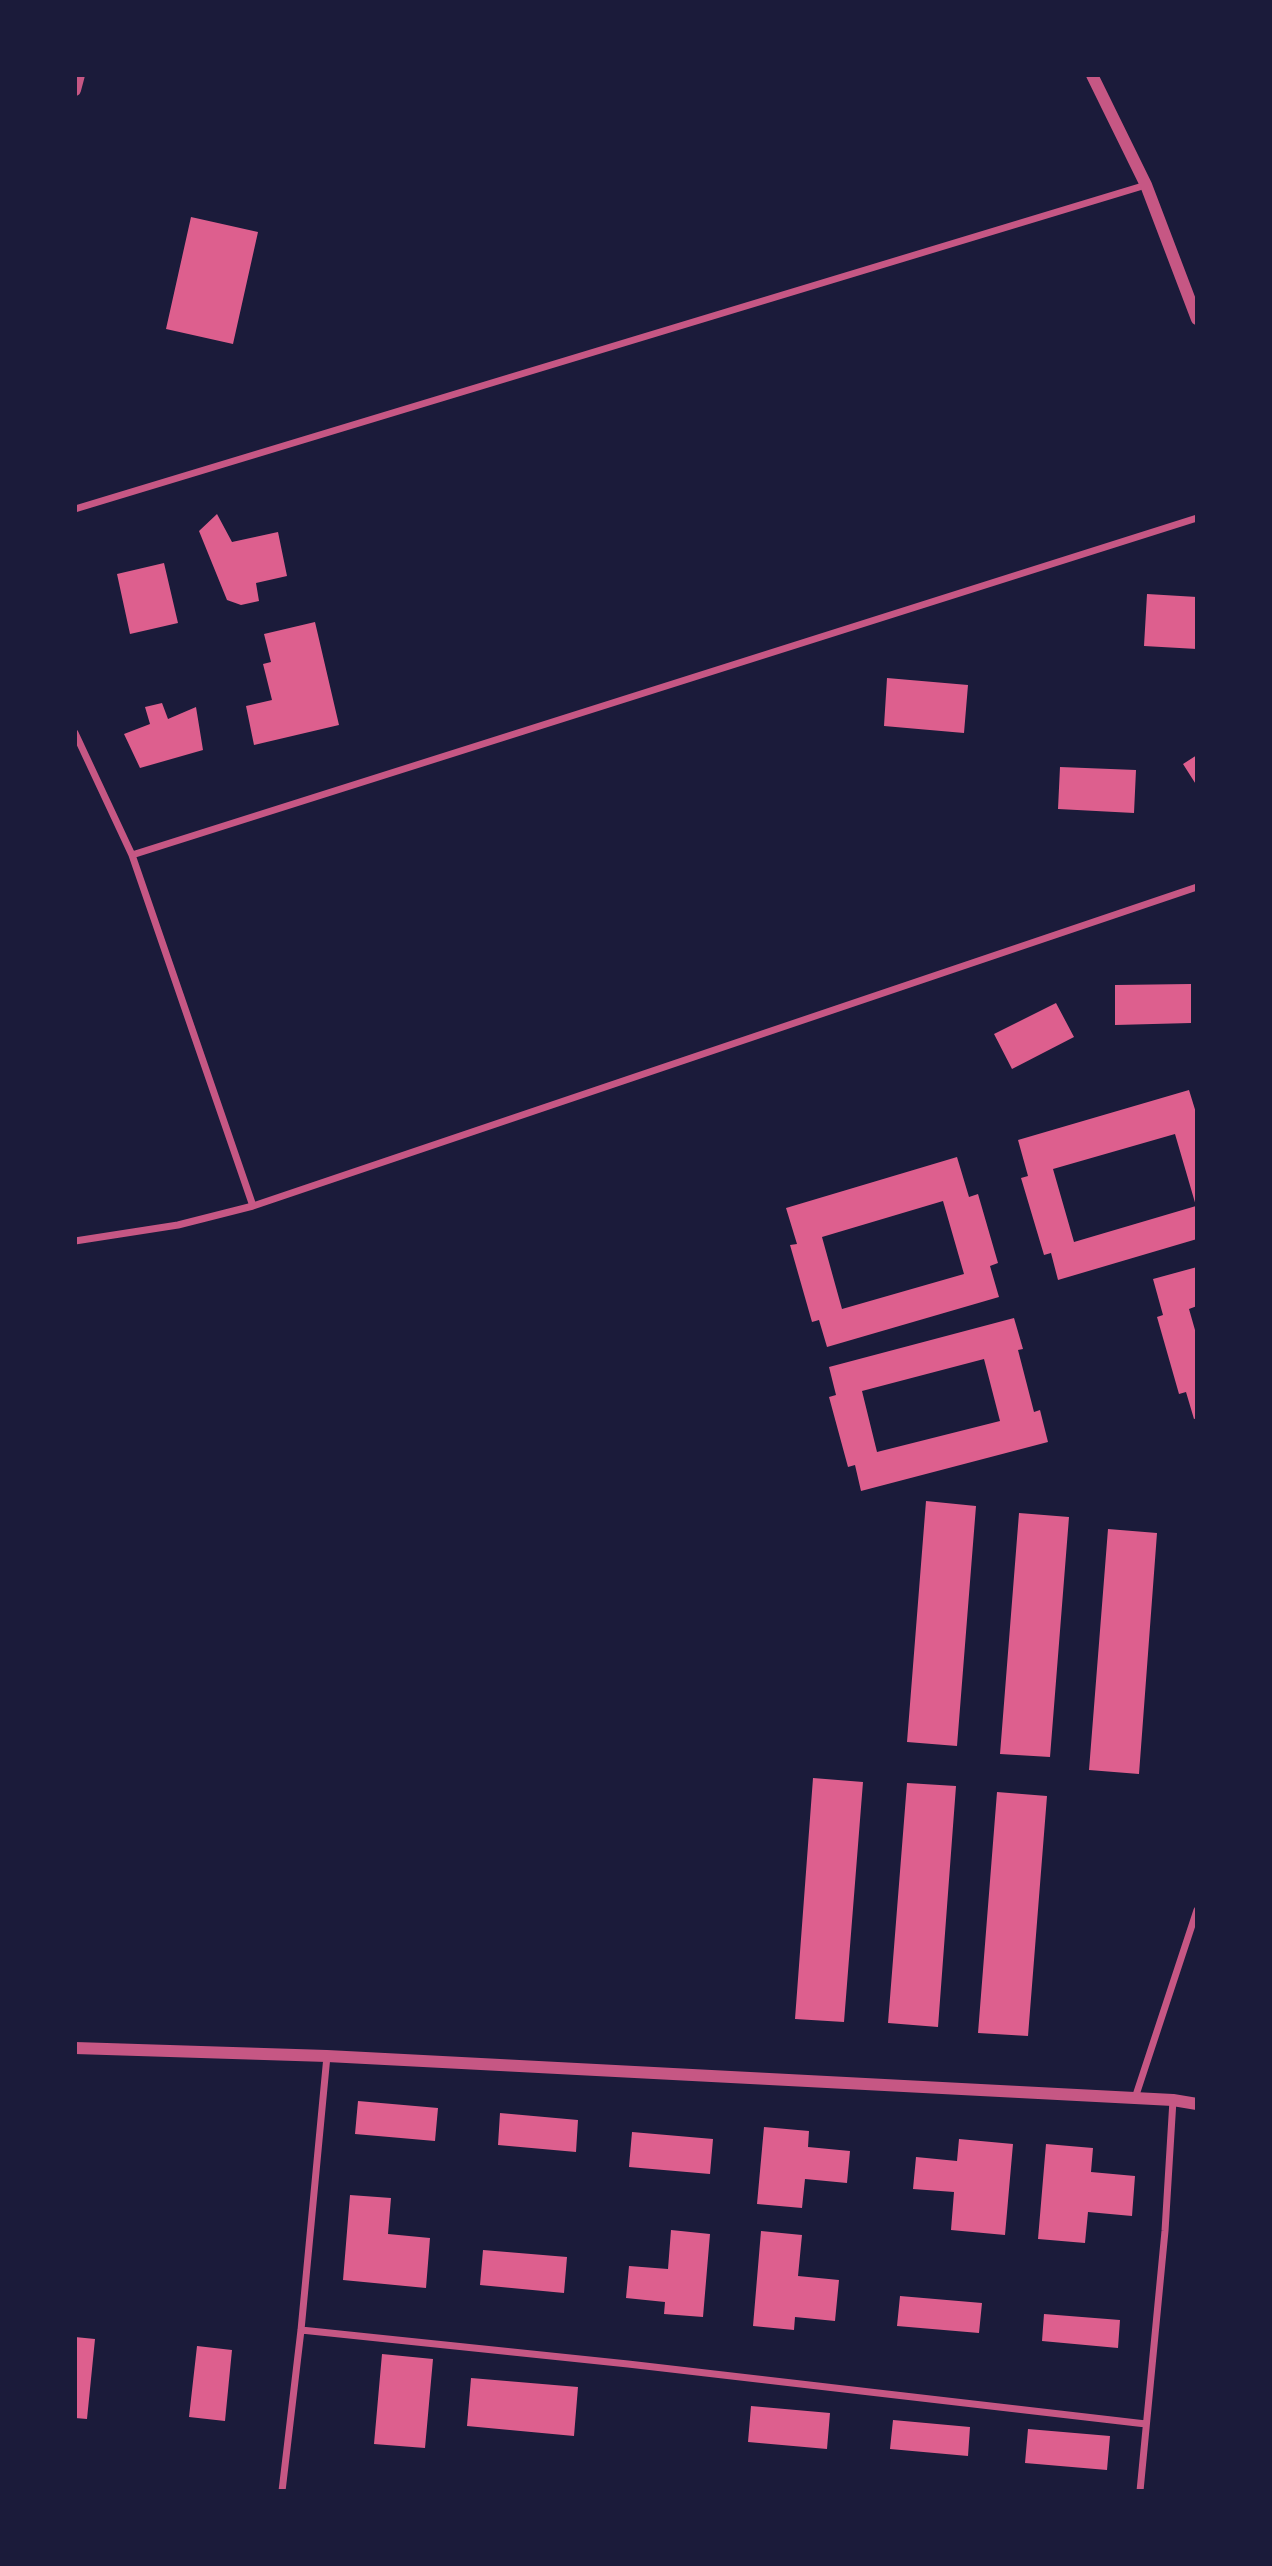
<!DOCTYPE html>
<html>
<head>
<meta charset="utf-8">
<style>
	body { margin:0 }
	#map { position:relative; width:1272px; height:2566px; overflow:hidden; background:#1b1b3a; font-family:"Archivo Narrow",sans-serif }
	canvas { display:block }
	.frame { position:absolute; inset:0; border:77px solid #1b1b3a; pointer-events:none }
</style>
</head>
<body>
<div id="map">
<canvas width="1272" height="2566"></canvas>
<div class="frame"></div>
</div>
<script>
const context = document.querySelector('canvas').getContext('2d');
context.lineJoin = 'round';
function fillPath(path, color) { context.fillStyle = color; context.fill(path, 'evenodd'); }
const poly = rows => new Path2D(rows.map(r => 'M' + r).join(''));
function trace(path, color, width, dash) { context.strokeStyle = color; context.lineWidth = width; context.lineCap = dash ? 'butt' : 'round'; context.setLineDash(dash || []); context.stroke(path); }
const building = poly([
	[191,217,258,232,233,344,166,329],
	[217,514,232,542,278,532,287,576,256,583,259,601,241,605,227,600,199,531],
	[164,563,178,623,130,634,117,574],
	[1147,594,1197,597,1197,649,1144,646],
	[315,622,339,725,254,745,246,706,272,700,263,664,271,662,264,634],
	[887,678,968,685,964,733,884,726],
	[162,703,168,719,196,707,203,750,140,768,124,734,150,724,145,707],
	[1197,755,1197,786,1183,764],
	[1060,767,1136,770,1134,813,1058,809],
	[1191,984,1191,1023,1115,1025,1115,985],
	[1056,1003,1074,1037,1012,1069,994,1034],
	[1189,1090,1197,1116,1197,1239,1058,1280,1051,1253,1044,1255,1021,1178,1028,1176,1018,1140],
	[1175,1134,1196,1206,1074,1242,1053,1169],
	[957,1157,969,1197,978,1194,998,1263,990,1266,999,1297,827,1347,819,1320,812,1322,790,1245,797,1244,786,1208],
	[943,1201,964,1274,842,1309,822,1237],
	[1197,1267,1197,1306,1189,1309,1197,1337,1197,1418,1194,1419,1186,1392,1179,1394,1157,1317,1163,1315,1153,1279],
	[1014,1318,1023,1349,1018,1350,1034,1412,1040,1410,1048,1442,861,1491,855,1465,848,1467,829,1397,836,1395,829,1367],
	[984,1359,1000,1421,877,1452,862,1391],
	[926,1501,976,1506,957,1746,907,1742],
	[1019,1513,1069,1517,1050,1757,1000,1754],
	[1108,1529,1157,1533,1139,1774,1089,1770],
	[813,1778,863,1782,844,2022,795,2019],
	[907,1783,956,1786,938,2027,888,2023],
	[997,1792,1047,1796,1028,2036,978,2033],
	[358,2101,438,2108,435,2141,355,2134],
	[500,2113,578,2120,576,2152,498,2145],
	[764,2127,809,2131,808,2147,850,2151,847,2183,805,2179,802,2208,757,2204],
	[632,2132,713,2139,710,2174,629,2167],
	[959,2139,1013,2144,1005,2235,951,2230,954,2192,913,2189,916,2157,957,2161],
	[1046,2144,1093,2148,1091,2172,1135,2176,1132,2216,1088,2212,1085,2243,1038,2239],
	[350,2195,391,2198,388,2234,430,2238,426,2288,343,2280],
	[671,2230,710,2234,703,2317,664,2314,665,2302,626,2298,629,2266,668,2269],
	[761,2231,802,2235,798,2276,839,2280,835,2321,795,2317,794,2330,753,2326],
	[483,2250,567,2257,564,2293,480,2285],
	[900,2296,982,2303,979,2333,897,2326],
	[1044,2314,1120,2320,1118,2348,1042,2341],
	[75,2337,95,2339,87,2419,75,2418],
	[197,2346,232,2350,225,2421,189,2417],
	[382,2354,433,2359,425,2448,374,2444],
	[471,2378,578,2387,574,2436,467,2426],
	[751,2406,830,2413,827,2449,748,2442],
	[893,2420,970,2427,968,2456,890,2449],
	[1028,2429,1110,2436,1107,2470,1025,2463]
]);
const minor = poly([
	[75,509,1146,185],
	[75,733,132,855],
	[253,1206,132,855,1197,518],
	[75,1241,178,1225,253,1206,1197,887],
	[1135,2098,1197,1910],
	[301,2330,628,2364,1146,2424],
	[282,2491,301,2330,327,2056],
	[1140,2491,1165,2231,1173,2100]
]);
const tertiary = poly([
	[1092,75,1146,185,1197,319],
	[75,90,79,75],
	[75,2048,327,2056,1173,2100,1197,2104]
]);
fillPath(building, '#dd5f8e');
trace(minor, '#c65784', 7);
trace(tertiary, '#c65784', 12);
</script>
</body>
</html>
